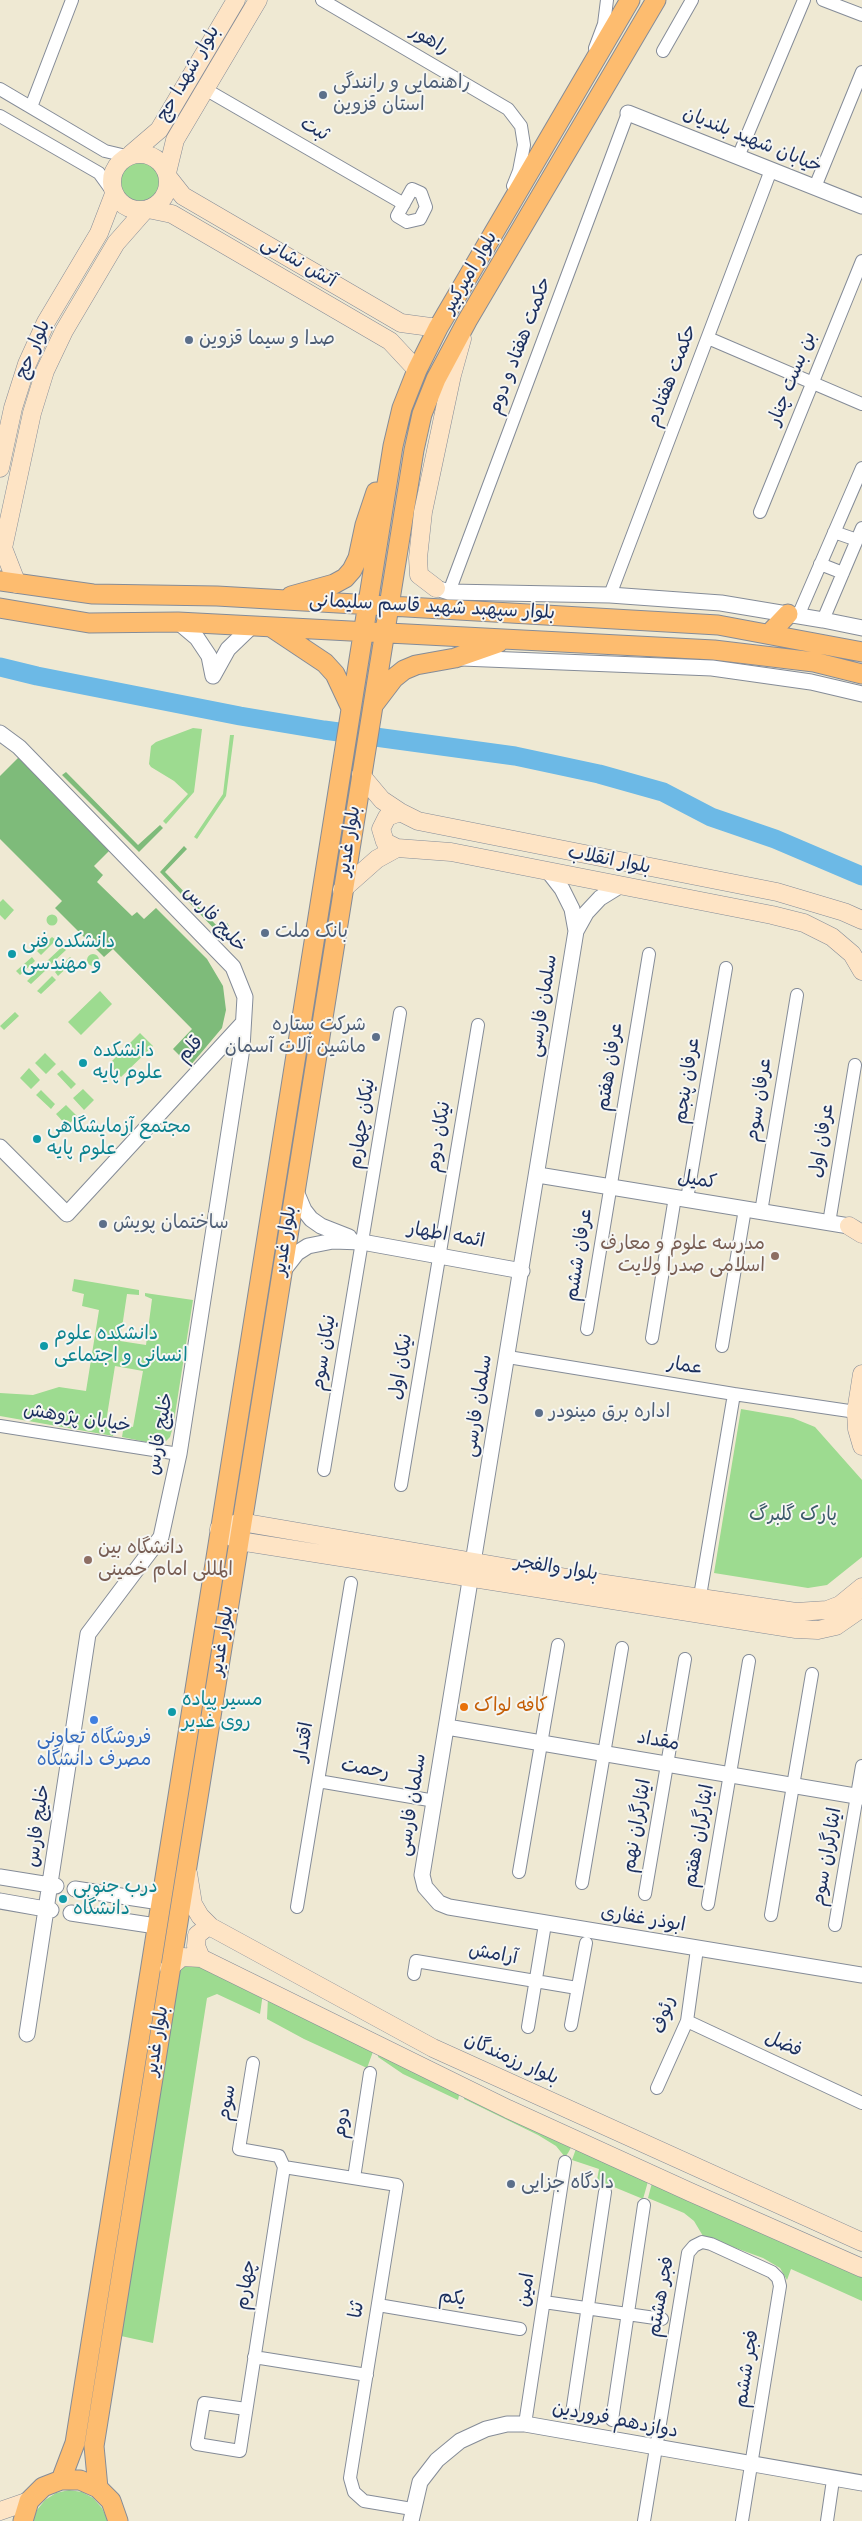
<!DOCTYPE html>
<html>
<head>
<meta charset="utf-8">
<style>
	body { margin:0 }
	canvas { display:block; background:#efe9d3 }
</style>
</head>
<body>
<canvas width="862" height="2521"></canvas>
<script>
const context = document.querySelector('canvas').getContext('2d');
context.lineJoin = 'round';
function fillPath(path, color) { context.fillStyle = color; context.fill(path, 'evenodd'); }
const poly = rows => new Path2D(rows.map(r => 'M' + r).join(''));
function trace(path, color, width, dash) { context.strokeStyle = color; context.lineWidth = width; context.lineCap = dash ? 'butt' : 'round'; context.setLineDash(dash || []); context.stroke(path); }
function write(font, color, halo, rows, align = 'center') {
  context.font = font + ' Mynerve,"Playpen Sans Arabic",sans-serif'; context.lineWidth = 4; context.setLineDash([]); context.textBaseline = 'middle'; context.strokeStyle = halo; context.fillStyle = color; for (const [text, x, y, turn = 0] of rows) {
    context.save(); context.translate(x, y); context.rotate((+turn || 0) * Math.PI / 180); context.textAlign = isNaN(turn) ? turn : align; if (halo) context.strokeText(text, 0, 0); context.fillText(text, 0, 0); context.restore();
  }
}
const green = poly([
	'114 182a25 25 0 1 1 50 0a25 25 0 1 1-50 0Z',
	[193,728,202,729,194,792,166,824,163,821,188,794,174,781,151,767,149,764,151,746,156,742],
	[230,735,234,735,226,796,197,839,194,837,223,794],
	[3,899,14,910,5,920,0,915,0,902],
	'46.5 920a5.5 5.5 0 1 1 11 0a5.5 5.5 0 1 1-11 0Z',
	[52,937,56,940,41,955,37,951],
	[62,947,66,950,50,965,47,961],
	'87 960a6 6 0 1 1 12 0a6 6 0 1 1-12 0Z',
	[32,957,35,961,20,975,16,971],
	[70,957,74,961,58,976,55,972],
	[42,966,46,970,31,984,27,981],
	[52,976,56,980,41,994,37,991],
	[100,991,112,1004,81,1035,68,1022],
	[15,1012,19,1016,4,1030,0,1026],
	[140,1033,153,1046,121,1077,109,1064],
	[45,1053,56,1064,46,1074,35,1063],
	[29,1068,40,1080,31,1089,20,1078],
	[62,1070,76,1084,71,1089,57,1074],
	[83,1089,94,1100,84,1110,73,1098],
	[41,1090,55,1104,51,1109,36,1095],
	[66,1105,77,1116,67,1126,56,1114],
	[74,1279,139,1290,139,1295,127,1294,120,1341,146,1345,152,1299,145,1296,145,1293,193,1300,173,1427,170,1437,164,1443,156,1444,122,1437,124,1425,133,1427,143,1371,115,1366,106,1422,115,1425,113,1436,0,1416,0,1393,33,1395,59,1387,86,1391,99,1310,82,1306,84,1294,72,1291],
	[741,1409,793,1418,815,1427,862,1480,862,1557,827,1585,808,1588,714,1573],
	[192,1958,263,1993,260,2014,217,1994,207,1998,153,2343,121,2336,179,1969],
	[268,1997,374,2049,367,2068,304,2039,267,2019],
	[379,2050,460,2091,458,2100,403,2074,378,2057],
	[464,2094,573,2144,568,2153,565,2157,556,2146,538,2135,464,2099],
	[577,2146,649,2178,643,2199,597,2180,599,2169,572,2160],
	[653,2179,862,2275,862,2301,791,2269,787,2280,780,2268,763,2258,703,2236,694,2221,684,2213,648,2198],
	[69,2490,82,2492,93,2498,102,2508,108,2521,33,2521,37,2510,45,2500,56,2493]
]);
const forest = poly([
	[19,757,111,849,94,866,103,875,97,882,132,916,137,912,144,919,156,908,207,959,223,986,226,1010,222,1028,190,1066,173,1049,192,1029,113,949,104,957,55,908,62,901,0,839,0,776],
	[66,772,138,845,160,825,163,828,139,852,62,775],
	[184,846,187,849,165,872,220,929,227,923,229,926,220,935,160,872]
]);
const river = poly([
	[0,667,37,676,240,716,324,730,515,756,599,774,663,792,711,817,775,839,862,876]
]);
const minor = poly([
	[322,0,508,109,521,126,524,145,519,171,513,186],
	[823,0,862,15],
	[595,48,604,24,607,0],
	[663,51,692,0],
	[0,89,105,151,126,156],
	[205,89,404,204],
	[31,107,72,0],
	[0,116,99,173,112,191],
	[738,157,804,0],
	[815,187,862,72],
	[412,189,421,193,426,207,420,219,407,222,397,216,412,189],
	[708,338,862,404],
	[760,512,862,261],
	[834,532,857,540],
	[820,564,843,573],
	[449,592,628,113],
	[610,595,771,170],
	[798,616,862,468],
	[823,620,862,528],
	[687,1199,726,968],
	[761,1212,797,995],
	[829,1223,855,1065],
	[587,1329,649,954],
	[652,1338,675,1197],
	[722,1346,745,1209],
	[508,1357,734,1394,856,1412],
	[0,1426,179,1454],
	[324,1470,400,1013],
	[401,1485,478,1025],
	[700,1596,734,1394],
	[318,1781,435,1801],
	[519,1872,558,1645],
	[582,1883,622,1648],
	[645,1894,685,1659],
	[708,1904,749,1661],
	[297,1907,351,1583],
	[771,1915,812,1674],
	[835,1925,862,1766],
	[414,1974,416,1961,577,1988],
	[687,2021,862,2103],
	[571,2025,586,1943],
	[528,2027,545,1924],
	[253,2063,239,2149,279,2156,284,2167],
	[657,2088,687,2021,697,1949],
	[284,2167,397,2185,350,2478,354,2492,364,2501,412,2509],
	[354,2178,370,2073],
	[544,2302,662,2319],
	[378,2305,520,2329],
	[254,2357,367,2375],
	[246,2409,204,2403,197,2444,240,2451,284,2167],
	[572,2413,605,2192],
	[612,2420,644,2205],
	[525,2424,565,2162],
	[644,2521,688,2253,694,2246,702,2242,711,2244,772,2272,778,2278,780,2286,742,2521],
	[827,2521,833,2480]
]);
const tertiary = poly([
	[628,113,862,206],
	[436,588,449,592,610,595,721,603,823,620,862,628],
	[178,622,197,638,209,656,213,676],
	[462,658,712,668,811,682,862,694],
	[213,676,228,649,253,625],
	[0,733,19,747,233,967,245,997,242,1048,179,1454,161,1537,88,1634,27,2034],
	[548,871,562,889,572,909,576,931,422,1875,425,1887,439,1903,449,1907,862,1975],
	[576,931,586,913,600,898,621,885],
	[0,1147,67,1214,243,1023],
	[538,1175,849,1226],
	[295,1189,304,1210,311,1219,321,1226,349,1237],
	[283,1271,297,1253,308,1246,333,1241,362,1242,522,1271],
	[447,1727,862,1797],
	[0,1877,56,1886],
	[75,1889,160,1902],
	[0,1901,51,1910],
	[71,1913,156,1926],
	[411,2521,420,2482,437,2460,460,2441,486,2429,507,2424,525,2424,862,2483]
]);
const secondary = poly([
	'112 182a28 28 0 1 1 56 0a28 28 0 1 1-56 0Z',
	[131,154,159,130,236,0],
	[167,173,175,140,258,0],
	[168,177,183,196,401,323,438,328],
	[148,209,172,214,390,341,417,370],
	[0,468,13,408,27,364,46,322,99,233,114,194],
	[17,584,3,548,32,413,45,371,64,331,116,243,145,210],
	[436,588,419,575,418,558,423,512,452,375,462,339],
	[361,775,382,800,400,812,418,821,777,892,844,912,862,920],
	[397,848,385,842,381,829,387,817,400,812],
	[342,890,377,859,397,848,451,852,772,915,804,923,832,937,852,954,862,971],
	[849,1226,862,1234],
	[862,1374,856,1412,857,1429,862,1446],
	[229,1526,241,1522,585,1581,796,1612,827,1610,840,1605,862,1587],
	[219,1529,239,1541,796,1629,818,1630,836,1626,862,1608],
	[188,1873,193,1904,200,1916,211,1927,433,2048,862,2242],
	[201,1958,196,1946,197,1935,206,1928,211,1927],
	[169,1968,182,1957,201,1958,508,2109,690,2192,862,2268],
	[0,2511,29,2501]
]);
const primary = poly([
	[0,581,93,594,217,596,718,625,862,652],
	[291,596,334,584,345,578,352,570,358,558,365,525,376,492],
	[0,608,89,623,178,622,714,650,814,662,862,674],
	[271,627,325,663,335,674,351,708],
	[769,634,788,614],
	[375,703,394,678,404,670,416,665,455,658,498,643],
	[61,2480,75,2443,393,446,402,408,417,370,438,328,630,0],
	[98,2488,94,2446,414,450,422,414,436,379,467,321,656,0],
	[23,2521,29,2501,43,2487,61,2480,80,2480,98,2488,111,2501,118,2521]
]);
const markers = [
	[323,95,5,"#5c6f8a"],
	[189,340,5,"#5c6f8a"],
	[265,933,5,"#5c6f8a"],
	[12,954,5,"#0f9aa8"],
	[376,1037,5,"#5c6f8a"],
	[83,1063,5,"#0f9aa8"],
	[37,1139,5,"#0f9aa8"],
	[103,1224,5,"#5c6f8a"],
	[775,1256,5,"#8d6e63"],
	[44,1346,5,"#0f9aa8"],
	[539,1413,5,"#5c6f8a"],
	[88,1560,5,"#8d6e63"],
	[464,1707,5,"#e8710a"],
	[172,1712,5,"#0f9aa8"],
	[94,1720,5,"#3f7fe0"],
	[63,1899,5,"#0f9aa8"],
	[511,2184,5,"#5c6f8a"]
];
const streetNames = [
	["راهور",429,41,30],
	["بلوار شهدا حج",189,74,-60],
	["ثبت",314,130,30],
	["خیابان شهید بلندیان",752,141,22],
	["آتش نشانی",298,263,30],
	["بلوار امیرکبیر",471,273,-60],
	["حکمت هفتاد و دوم",521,346,-69],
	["بلوار حج",34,350,-67],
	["حکمت هفتادم",673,376,-69],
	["بن بست چنار",793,379,-68],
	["بلوار سپهبد شهید قاسم سلیمانی",432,608,3],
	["بلوار غدیر",350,841,-81],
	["بلوار انقلاب",609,861,11],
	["خلیج فارس",214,920,47],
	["سلمان فارسی",544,1006,-81],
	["قلم",191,1050,-47],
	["عرفان هفتم",611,1067,-81],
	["عرفان پنجم",688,1081,-81],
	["عرفان سوم",760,1100,-81],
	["نیکان چهارم",363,1124,-81],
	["نیکان دوم",440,1137,-81],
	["عرفان اول",823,1141,-81],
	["کمیل",697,1181,9],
	["ائمه اطهار",446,1236,10],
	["بلوار غدیر",286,1241,-81],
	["عرفان ششم",580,1255,-81],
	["نیکان سوم",325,1353,-81],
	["نیکان اول",402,1367,-81],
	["عمار",685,1367,9],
	["سلمان فارسی",479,1406,-81],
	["خیابان پژوهش",77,1419,9],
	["خلیج فارس",161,1434,-80],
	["بلوار والفجر",556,1569,9],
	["بلوار غدیر",223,1641,-81],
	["اقتدار",305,1742,-80],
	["مقداد",658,1742,10],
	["رحمت",365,1770,10],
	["سلمان فارسی",413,1805,-81],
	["خلیج فارس",39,1826,-82],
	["ایثارگران نهم",638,1826,-80],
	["ایثارگران هفتم",700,1836,-80],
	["ایثارگران سوم",828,1857,-80],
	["ابوذر غفاری",643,1920,9],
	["آرامش",493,1955,10],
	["رئوف",665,2015,-74],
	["بلوار غدیر",158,2041,-81],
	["فضل",783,2045,25],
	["بلوار رزمندگان",511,2060,24],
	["سوم",228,2103,-81],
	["دوم",343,2123,-81],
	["چهارم",247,2285,-81],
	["امین",527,2290,-81],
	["فجر هشتم",662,2297,-80],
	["یکم",452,2299,9],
	["ثنا",358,2310,-81],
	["فجر ششم",748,2369,-81],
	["دوازدهم فروردین",615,2421,11]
];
const serviceNames = [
	["راهنمایی و رانندگی",333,84],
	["استان قزوین",333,106],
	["صدا و سیما قزوین",199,340],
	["بانک ملت",275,933],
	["شرکت ستاره",366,1026,"right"],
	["ماشین آلات آسمان",366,1048,"right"],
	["ساختمان پویش",113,1224],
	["اداره برق مینودر",549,1413],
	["دادگاه جزایی",521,2184]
];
const cultureNames = [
	["دانشکده فنی",22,943],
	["و مهندسی",22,965],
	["دانشکده",93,1052],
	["علوم پایه",93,1074],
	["مجتمع آزمایشگاهی",47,1128],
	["علوم پایه",47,1150],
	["دانشکده علوم",54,1335],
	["انسانی و اجتماعی",54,1357],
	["مسیر پیاده",182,1701],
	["روی غدیر",182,1723],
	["درب جنوبی",73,1888],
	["دانشگاه",73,1910]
];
const educationNames = [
	["مدرسه علوم و معارف",765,1245],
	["اسلامی صدرا ولایت",765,1267],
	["دانشگاه بین",98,1549,"left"],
	["المللی امام خمینی",98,1571,"left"]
];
const parkNames = [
	["پارک گلبرگ",793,1516]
];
const foodNames = [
	["کافه لواک",474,1707]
];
const shopNames = [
	["فروشگاه تعاونی",94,1739],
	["مصرف دانشگاه",94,1761]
];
fillPath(green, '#9ddb90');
fillPath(forest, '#7ebb7a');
trace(river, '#6cb9e6', 19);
trace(minor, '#858c98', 14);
trace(tertiary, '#858c98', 17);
trace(secondary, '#858c98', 19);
trace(primary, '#858c98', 21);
trace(minor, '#fff', 12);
trace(tertiary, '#fff', 15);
trace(secondary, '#fee4c5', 18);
trace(primary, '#fdbc6f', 19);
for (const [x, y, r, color] of markers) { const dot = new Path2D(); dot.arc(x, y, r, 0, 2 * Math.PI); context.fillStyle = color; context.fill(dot); trace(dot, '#f6f6f2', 2); }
write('19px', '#1b2f5e', '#f6f6f2', streetNames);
write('19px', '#4e5e75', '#f6f6f2', serviceNames, 'left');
write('19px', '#0d838f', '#f6f6f2', cultureNames, 'left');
write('19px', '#785e54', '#f6f6f2', educationNames, 'right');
write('19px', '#3c5a6a', '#f6f6f2', parkNames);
write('19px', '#c56008', '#f6f6f2', foodNames, 'left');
write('19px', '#366cbe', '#f6f6f2', shopNames);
</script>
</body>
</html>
